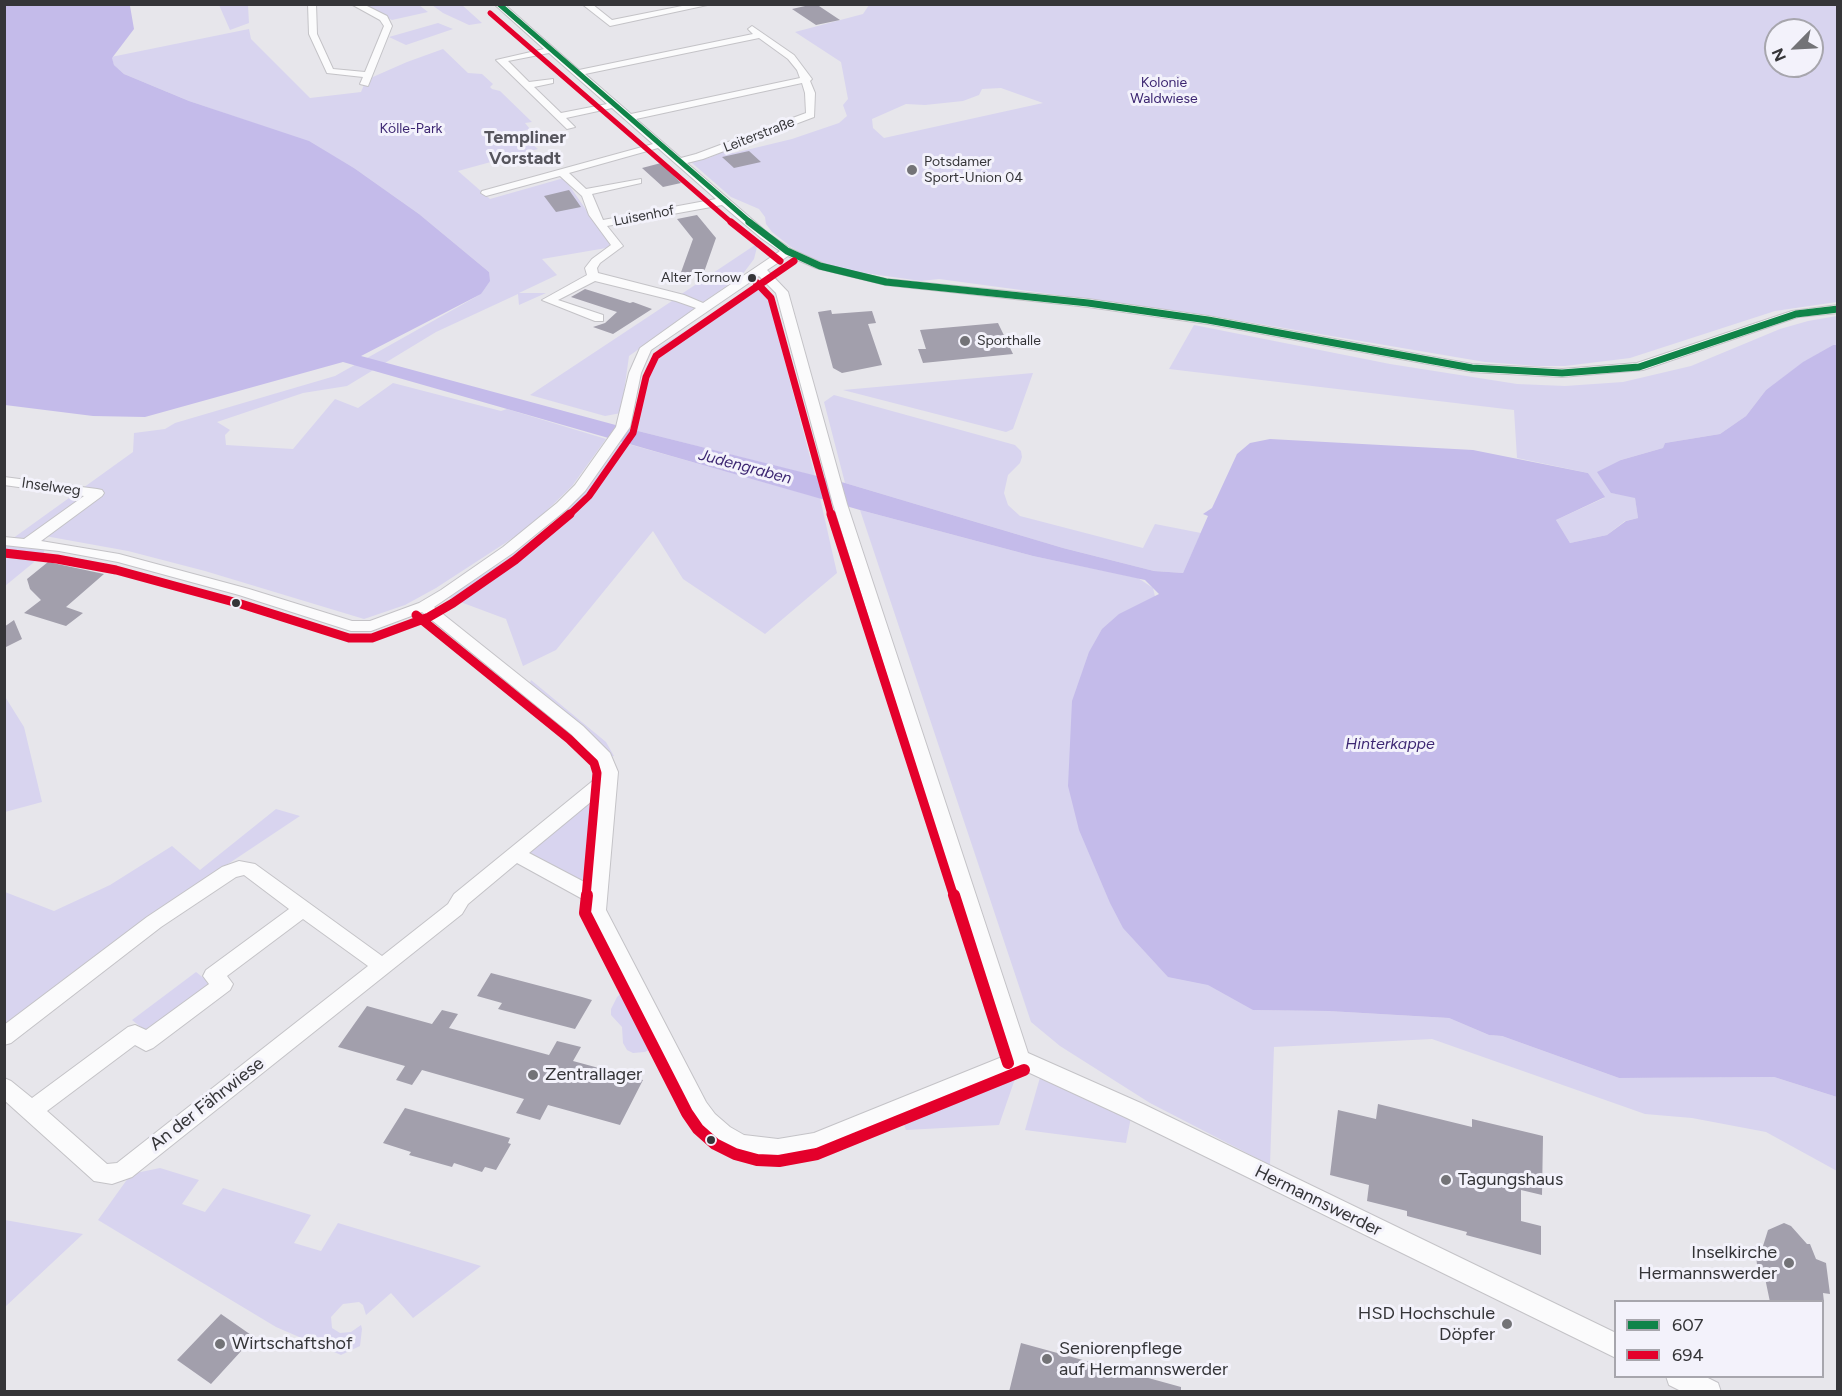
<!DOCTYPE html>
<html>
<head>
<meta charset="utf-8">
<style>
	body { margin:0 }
	#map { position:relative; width:1842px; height:1396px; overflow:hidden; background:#e7e6eb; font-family:Figtree,sans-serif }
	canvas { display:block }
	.frame { position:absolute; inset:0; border:6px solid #353538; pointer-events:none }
	.legend { position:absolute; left:1614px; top:1300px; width:210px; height:78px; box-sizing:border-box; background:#f3f2fb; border:2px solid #a7a6ad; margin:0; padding:8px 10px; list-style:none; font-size:18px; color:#353538 }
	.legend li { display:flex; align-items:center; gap:12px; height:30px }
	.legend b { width:30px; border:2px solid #a7a6ad }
	.north { position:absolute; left:1764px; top:18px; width:60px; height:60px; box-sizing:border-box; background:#f3f2fb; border:2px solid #a7a6ad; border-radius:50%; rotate:246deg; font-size:16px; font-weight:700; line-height:24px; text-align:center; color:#353538 }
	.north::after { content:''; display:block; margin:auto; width:21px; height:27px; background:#737377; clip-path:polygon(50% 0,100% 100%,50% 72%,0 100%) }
</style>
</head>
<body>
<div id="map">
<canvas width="1842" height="1396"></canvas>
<div class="frame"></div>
<ul class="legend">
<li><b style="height:8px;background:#108449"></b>607</li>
<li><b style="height:8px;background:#e4002b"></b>694</li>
</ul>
<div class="north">N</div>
</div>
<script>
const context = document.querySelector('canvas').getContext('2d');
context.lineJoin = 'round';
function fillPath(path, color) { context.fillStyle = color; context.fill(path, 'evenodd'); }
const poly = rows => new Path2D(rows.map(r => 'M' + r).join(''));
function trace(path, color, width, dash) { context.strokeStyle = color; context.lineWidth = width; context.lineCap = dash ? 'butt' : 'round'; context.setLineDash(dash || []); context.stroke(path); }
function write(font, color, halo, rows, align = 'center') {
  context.font = font + ' Figtree,sans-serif'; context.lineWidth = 6; context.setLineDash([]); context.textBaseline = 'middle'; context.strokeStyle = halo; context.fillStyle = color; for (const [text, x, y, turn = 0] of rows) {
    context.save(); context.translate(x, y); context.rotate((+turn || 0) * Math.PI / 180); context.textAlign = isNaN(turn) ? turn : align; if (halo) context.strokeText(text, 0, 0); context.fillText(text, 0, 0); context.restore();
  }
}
const green = poly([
	[219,5,248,5,249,23,230,30],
	[361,5,419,5,428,12,392,20],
	[432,5,462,5,482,23,469,25,443,13],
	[869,5,1837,5,1837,302,1775,311,1630,358,1565,366,1536,366,1485,362,1207,315,939,279,921,281,843,270,808,257,791,247,772,232,766,224,765,217,759,209,731,197,691,162,709,158,727,150,734,153,792,139,839,123,847,116,843,105,848,99,841,62,795,32,863,14],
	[1776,30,1812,30,1812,66,1776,66],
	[1001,88,1043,103,884,138,873,128,872,119,906,104,925,105,963,101,979,95,982,89],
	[438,23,453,29,406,45,389,37],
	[249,29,251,39,310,98,361,92,366,80,407,62,443,49,468,73,482,74,493,84,490,87,492,89,500,91,532,122,525,123,530,129,522,131,529,142,538,149,458,171,490,199,564,178,612,247,542,259,557,275,519,293,546,293,519,305,518,294,436,332,347,386,303,393,217,422,230,430,225,435,226,445,293,449,335,399,358,408,393,383,501,411,507,409,606,439,572,486,540,517,519,534,436,588,405,605,364,619,205,571,128,551,45,536,44,554,5,586,5,544,133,452,134,433,165,429,175,423,335,376,481,294,489,272,419,214,354,168,309,142,189,101,124,74,114,65,111,57],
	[758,243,754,259,742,275,704,302,680,295],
	[764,282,815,476,634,430,646,367,660,347],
	[675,299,698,307,629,356,621,413,605,416,530,395],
	[1837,316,1837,345,1833,345,1804,362,1766,390,1746,416,1720,434,1665,443,1663,448,1621,460,1611,493,1635,497,1638,518,1625,521,1607,535,1570,543,1556,520,1604,498,1588,473,1517,458,1514,410,1169,369,1194,325,1390,364,1517,384,1565,386,1623,382,1691,366,1780,329,1808,321],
	[1033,373,1013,429,1006,432,843,390],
	[834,395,1015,445,1021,451,1022,457,1020,463,1008,475,1004,493,1008,505,1020,516,1143,548,1155,524,1201,533,1183,573,1154,571,1063,548,845,483,824,402],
	[621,442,820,498,837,573,765,634,683,579,653,531,556,650,523,666,506,619,447,597,504,561,562,516,588,488],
	[860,510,1033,556,1138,578,1153,588,1253,1010,1328,1011,1449,1018,1489,1035,1502,1036,1619,1078,1774,1077,1837,1097,1837,1171,1766,1132,1692,1118,1645,1114,1432,1039,1274,1047,1270,1165,1150,1103,1060,1046,1031,1022],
	[531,680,606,742,614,756,610,757,603,745,529,685],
	[4,695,24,727,42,802,5,812],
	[593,798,600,800,589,880,583,882,526,854],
	[276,809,300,816,159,910,64,979,5,1027,5,892,54,911,110,885,172,846,200,870],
	[196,972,215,987,152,1036,132,1020],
	[624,991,652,1048,645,1052,633,1053,627,1050,623,1043,622,1027,611,1015,611,1009,617,997],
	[1017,1073,999,1125,906,1130,901,1118],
	[1041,1074,1131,1117,1126,1143,1025,1130],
	[160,1168,199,1180,182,1204,205,1212,223,1188,311,1215,294,1243,321,1251,338,1223,481,1266,413,1318,391,1293,366,1315,363,1305,359,1302,343,1304,331,1317,332,1328,340,1333,351,1332,361,1325,362,1329,360,1346,341,1355,276,1327,98,1220,131,1174],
	[5,1220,83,1234,5,1307,4,1220]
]);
const water = poly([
	[5,4,130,6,134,29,112,58,114,65,124,74,189,101,309,141,354,168,419,214,489,272,490,281,481,294,361,356,634,430,845,483,1063,548,1154,571,1183,573,1208,516,1203,514,1212,508,1237,454,1250,443,1270,439,1473,450,1588,473,1605,497,1556,520,1570,543,1607,535,1626,521,1638,518,1635,498,1611,493,1597,472,1621,460,1663,448,1665,443,1720,434,1746,416,1766,390,1803,362,1833,345,1837,345,1837,1097,1774,1077,1619,1078,1502,1036,1489,1035,1449,1018,1328,1011,1253,1010,1208,985,1168,977,1123,928,1110,903,1079,830,1068,786,1072,701,1089,652,1102,629,1119,614,1159,594,1145,580,1033,556,860,510,343,362,145,417,93,416,5,405]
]);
const building = poly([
	[814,4,816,4,840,20,816,25,792,9],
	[749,151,761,162,734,168,722,157],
	[661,163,681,183,663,187,642,168],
	[569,190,581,207,556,212,544,196],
	[697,215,716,238,703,275,680,275,693,239,677,219],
	[585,289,630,303,633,302,652,309,613,334,593,327,605,323,617,312,571,297],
	[831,310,832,314,872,311,876,323,868,324,882,365,842,373,833,368,818,312],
	[998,323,1013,354,923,363,918,349,926,349,920,330],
	[48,562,104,574,66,607,83,613,66,626,24,613,41,600,30,589,27,579],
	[14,620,22,639,4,648,4,627],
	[491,973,582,997,592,1000,575,1029,498,1009,502,1003,477,996],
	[367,1006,432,1024,442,1010,458,1014,449,1028,549,1055,557,1041,581,1047,573,1061,643,1080,620,1125,548,1105,540,1120,516,1113,524,1099,422,1070,412,1085,396,1080,405,1066,338,1047],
	[1378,1104,1472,1127,1472,1119,1543,1136,1542,1195,1521,1190,1521,1221,1541,1226,1541,1255,1466,1235,1467,1232,1407,1216,1407,1211,1367,1201,1369,1185,1330,1175,1338,1110,1376,1119],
	[405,1108,510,1138,508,1143,511,1144,496,1170,485,1167,482,1172,454,1163,452,1167,409,1155,411,1152,383,1143],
	[1784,1223,1791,1226,1807,1244,1810,1244,1816,1259,1826,1263,1830,1294,1823,1293,1824,1302,1770,1302,1765,1278,1758,1274,1755,1246,1763,1246,1768,1230],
	[221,1314,254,1337,211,1384,177,1360],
	[1021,1343,1181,1387,1181,1392,1009,1392]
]);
const minor = poly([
	[308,4,316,4,317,34,333,69,365,72,384,26,380,20,351,4,363,4,387,16,392,26,368,86,360,84,363,77,327,73,309,34,308,4],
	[494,4,504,4,579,70,753,34,748,29,752,26,794,55,812,79,810,81,815,93,814,117,703,159,687,163,769,234,791,249,824,264,854,272,886,279,1088,299,1208,316,1472,364,1562,369,1637,363,1792,311,1838,305,1838,313,1798,317,1643,370,1562,377,1472,372,1208,324,1088,307,886,285,816,268,788,256,767,270,788,292,847,504,1028,1053,1143,1104,1616,1333,1616,1358,1127,1118,1019,1068,815,1152,778,1159,758,1158,731,1150,714,1141,699,1128,690,1114,588,910,588,902,517,863,468,904,462,914,132,1177,112,1184,94,1181,4,1100,4,1078,11,1081,32,1098,128,1027,135,1025,146,1030,209,984,203,976,206,970,289,909,244,875,236,877,161,927,11,1043,4,1045,4,1025,147,917,222,867,239,861,255,864,382,956,448,904,454,894,600,775,596,760,571,734,422,612,371,631,351,631,239,595,118,562,59,551,4,545,4,537,24,539,84,496,4,485,4,477,97,489,102,490,104,493,102,496,41,541,119,554,249,589,352,621,370,621,419,603,441,590,503,547,557,503,575,485,616,427,629,373,640,348,696,308,676,301,595,281,558,300,603,315,603,321,595,321,542,300,587,275,585,268,592,259,611,245,589,215,582,196,560,176,486,196,481,193,482,191,653,144,612,108,566,118,575,127,567,129,496,60,544,49,494,4],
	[759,38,788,59,797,70,800,78,631,114,585,74,759,38],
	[549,53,607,104,561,113,534,87,553,83,553,79,529,82,508,61,549,53],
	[802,83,805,93,806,113,696,154,681,158,636,119,802,83],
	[658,148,716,199,603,220,592,194,641,183,641,179,586,189,569,173,658,148],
	[722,205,761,238,780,251,703,303,684,295,598,273,597,268,600,263,623,246,607,226,722,205],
	[759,276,776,293,833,504,1007,1055,814,1133,778,1139,744,1135,730,1127,715,1114,706,1102,606,910,618,772,610,753,583,726,434,607,513,553,567,509,585,491,630,427,641,373,651,350,759,276],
	[598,796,590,885,529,853,598,796],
	[303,919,368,966,117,1163,107,1164,47,1111,135,1045,146,1051,153,1048,230,990,233,984,227,976,303,919],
	[582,4,592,4,612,20,692,4,712,4,610,26,582,4],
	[1666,1376,1704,1376,1718,1383,1721,1392,1683,1392,1669,1385,1666,1376]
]);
const bus1Far1 = poly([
	[499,4,751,223]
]);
const bus1 = poly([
	[749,222,787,251,820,266,886,282,1088,303,1208,320,1472,368,1562,373,1639,367,1796,314,1838,309]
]);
const bus2Far3 = poly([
	[490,13,732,223]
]);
const bus2Far2 = poly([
	[731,222,780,261],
	[752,278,771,298,831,515],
	[569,515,589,496,633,433,646,377,656,356,794,261]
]);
const bus2Far1 = poly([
	[831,514,954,897],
	[4,553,57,559,116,570,241,604,349,638,372,638,429,617,453,603,515,560,570,514],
	[416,615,569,739,594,763,597,773,586,897]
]);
const bus2 = poly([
	[587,895,585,913,687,1113,698,1129,715,1144,735,1154,757,1160,779,1161,817,1154,1024,1070],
	[954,895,1008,1063]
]);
const markers = [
	[912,170,6,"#737377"],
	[752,278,5,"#353538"],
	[965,341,6,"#737377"],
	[236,603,5,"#353538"],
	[533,1075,6,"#737377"],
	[711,1140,5,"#353538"],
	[1446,1180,6,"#737377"],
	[1789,1263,6,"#737377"],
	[1507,1324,6,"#737377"],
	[220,1344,6,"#737377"],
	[1047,1359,6,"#737377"]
];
const farParknames = [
	["Kolonie",1164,83],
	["Waldwiese",1164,99],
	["Kölle-Park",411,129]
];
const farStreetnames = [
	["Leiterstraße",759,135,-21],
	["Luisenhof",644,216,-11]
];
const farPoinames = [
	["Potsdamer",924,162],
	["Sport-Union 04",924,178],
	["Sporthalle",977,341]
];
const busNames = [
	["Alter Tornow",741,278]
];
const streetNames = [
	["Inselweg",51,487,8]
];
const waterNames = [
	["Judengraben",745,467,15],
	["Hinterkappe",1390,744]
];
const farDistrictnames = [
	["Templiner",525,138],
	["Vorstadt",525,159]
];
const nearPoinames = [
	["Zentrallager",545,1075],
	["Tagungshaus",1458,1180],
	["Inselkirche",1777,1253,"right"],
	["Hermannswerder",1777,1274,"right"],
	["HSD Hochschule",1495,1314,"right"],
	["Döpfer",1495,1335,"right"],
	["Wirtschaftshof",232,1344],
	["Seniorenpflege",1059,1349],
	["auf Hermannswerder",1059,1370]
];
const nearStreetnames = [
	["An der Fährwiese",207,1104,-38],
	["Hermannswerder",1318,1201,26]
];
fillPath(green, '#d8d4ef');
fillPath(water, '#c4bbea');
fillPath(building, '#a29fac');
trace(minor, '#c4c3c7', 2);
fillPath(minor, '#fbfbfc');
trace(bus1Far1, '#108449', 5);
trace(bus1, '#108449', 7);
trace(bus2Far3, '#e4002b', 5);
trace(bus2Far2, '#e4002b', 7);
trace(bus2Far1, '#e4002b', 9);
trace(bus2, '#e4002b', 12);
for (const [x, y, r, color] of markers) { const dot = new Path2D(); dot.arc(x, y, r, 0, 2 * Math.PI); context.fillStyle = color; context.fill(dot); trace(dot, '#f3f2fb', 2); }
write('14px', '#3c2671', '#f3f2fb', farParknames);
write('14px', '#353538', '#f3f2fb', farStreetnames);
write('14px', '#353538', '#f3f2fb', farPoinames, 'left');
write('14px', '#353538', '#f3f2fb', busNames, 'right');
write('15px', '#353538', '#f3f2fb', streetNames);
write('italic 16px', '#3e2873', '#f3f2fb', waterNames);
write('bold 18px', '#56555d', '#f3f2fb', farDistrictnames);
write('18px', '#353538', '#f3f2fb', nearPoinames, 'left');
write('18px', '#353538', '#f3f2fb', nearStreetnames);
</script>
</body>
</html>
